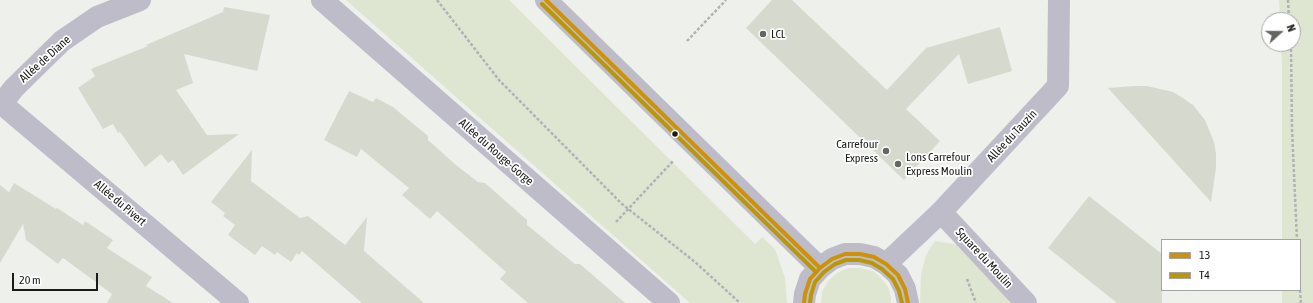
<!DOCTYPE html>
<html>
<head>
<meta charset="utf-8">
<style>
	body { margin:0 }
	#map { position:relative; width:1313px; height:303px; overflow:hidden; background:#eef0eb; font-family:"Asap Condensed",sans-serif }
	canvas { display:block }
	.legend { position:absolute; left:1161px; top:239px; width:140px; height:52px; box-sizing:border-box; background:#fff; border:1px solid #a4a4a3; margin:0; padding:5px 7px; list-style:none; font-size:12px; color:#1b1c19 }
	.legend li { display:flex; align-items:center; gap:8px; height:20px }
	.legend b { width:20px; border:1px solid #a4a4a3 }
	.north { position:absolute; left:1261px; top:12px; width:40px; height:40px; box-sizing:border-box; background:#fff; border:1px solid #a4a4a3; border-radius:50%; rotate:69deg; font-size:11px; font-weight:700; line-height:16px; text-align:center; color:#1b1c19 }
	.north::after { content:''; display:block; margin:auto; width:14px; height:18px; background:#656662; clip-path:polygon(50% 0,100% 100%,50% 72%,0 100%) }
	.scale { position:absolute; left:12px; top:273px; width:86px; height:18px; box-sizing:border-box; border:2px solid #1b1c19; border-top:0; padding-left:5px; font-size:12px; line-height:14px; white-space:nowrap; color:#1b1c19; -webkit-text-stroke:3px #fff; paint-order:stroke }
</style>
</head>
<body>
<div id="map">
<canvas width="1313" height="303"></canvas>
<ul class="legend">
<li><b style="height:5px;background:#cd9205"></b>13</li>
<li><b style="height:5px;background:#bb9708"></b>T4</li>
</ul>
<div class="north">N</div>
<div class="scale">20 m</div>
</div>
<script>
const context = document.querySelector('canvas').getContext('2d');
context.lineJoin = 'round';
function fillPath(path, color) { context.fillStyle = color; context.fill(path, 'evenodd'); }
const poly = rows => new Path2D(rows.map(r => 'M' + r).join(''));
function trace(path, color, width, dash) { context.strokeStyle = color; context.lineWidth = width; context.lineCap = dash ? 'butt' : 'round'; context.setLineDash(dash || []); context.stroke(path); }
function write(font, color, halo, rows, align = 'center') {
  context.font = font + ' "Asap Condensed",sans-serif'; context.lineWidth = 3.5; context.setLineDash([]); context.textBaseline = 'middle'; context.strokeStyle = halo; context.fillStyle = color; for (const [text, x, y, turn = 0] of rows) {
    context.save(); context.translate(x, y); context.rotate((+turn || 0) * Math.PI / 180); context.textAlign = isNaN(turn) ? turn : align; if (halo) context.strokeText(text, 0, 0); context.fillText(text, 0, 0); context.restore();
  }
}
const green = poly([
	[346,0,509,0,755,244,762,237,775,249,785,278,787,303,690,303],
	[1279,0,1313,0,1313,303,1282,303,1282,290,1300,290,1300,240,1282,240,1282,65,1281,44,1293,44,1293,20,1280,20],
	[935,241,959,245,1011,303,920,303,921,274,926,255],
	[848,268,860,268,873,271,881,278,888,287,891,298,891,303,821,303,822,292,828,281,837,273]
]);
const building = poly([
	[772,0,792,0,887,90,926,48,1000,27,1012,71,968,84,959,54,906,109,940,141,904,180,746,28],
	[224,7,270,15,257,71,184,54,193,83,176,90,207,135,239,134,183,175,173,160,168,163,161,154,145,167,120,132,118,133,113,124,103,129,78,88,95,76,91,69,148,46,146,45,223,12],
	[1134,86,1147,86,1173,92,1183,98,1193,105,1205,120,1214,142,1216,153,1216,168,1211,202,1108,88],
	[349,91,373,102,376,98,393,107,428,136,428,140,456,165,478,182,485,183,527,220,527,225,575,264,580,264,625,303,528,303,500,279,506,272,437,211,430,219,402,195,409,188,361,149,357,157,324,140],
	[252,150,251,181,300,218,308,216,345,245,367,217,364,251,424,303,362,303,302,251,299,255,297,253,291,262,277,252,275,255,262,246,255,255,228,235,235,225,223,216,225,213,211,202],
	[14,183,56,209,57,208,83,225,85,221,113,240,107,248,152,277,146,286,173,303,107,303,112,294,63,258,58,264,26,240,23,224,0,263,0,185,9,192],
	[1089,196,1162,254,1162,303,1117,303,1048,248]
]);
const path = poly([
	[437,0,499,80,622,204,695,262,740,303],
	[1288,0,1289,20],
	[687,41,726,0],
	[1291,44,1292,129,1297,240],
	[616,222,674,160],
	[967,279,976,303],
	[1300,290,1301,303]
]);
const street = poly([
	[322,0,669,303],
	[546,0,820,268],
	[2,104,238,303],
	[0,106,14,88,62,41,97,17,140,0],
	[941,212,1026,303],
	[886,264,941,212,1058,86,1059,0],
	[804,303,805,294,810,279,820,268,832,259,845,254,860,254,874,257,886,264,898,275,905,289,908,303]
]);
const bus1 = poly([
	[546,0,820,268],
	[804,303,805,294,810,279,820,268,832,259,845,254,860,254,874,257,886,264,898,275,905,289,908,303]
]);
const bus2 = poly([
	[542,4,816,272],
	[810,303,811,295,815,282,824,272,835,264,846,260,859,260,872,263,882,269,893,279,899,291,902,303]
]);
const markers = [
	[763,34,4,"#656662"],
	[675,134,3.5,"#1b1c19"],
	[886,151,4,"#656662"],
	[898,164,4,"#656662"]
];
const poiNames = [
	["LCL",771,34],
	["Carrefour",878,144,"right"],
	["Express",878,158,"right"],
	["Lons Carrefour",906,157],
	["Express Moulin",906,171]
];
const streetNames = [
	["Allée de Diane",45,59,-42],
	["Allée du Tauzin",1012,136,-47],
	["Allée du Rouge-Gorge",496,152,41],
	["Allée du Pivert",120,203,40],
	["Square du Moulin",984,258,47]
];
fillPath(green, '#dee6d1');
fillPath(building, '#d6dace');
trace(path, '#b2b1b7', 2.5, [3, 2]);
trace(street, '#bdbcc8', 22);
trace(bus1, '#cd9205', 4);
trace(bus2, '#bb9708', 4);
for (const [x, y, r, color] of markers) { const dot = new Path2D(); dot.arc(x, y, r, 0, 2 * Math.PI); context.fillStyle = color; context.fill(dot); trace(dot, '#fff', 1.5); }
write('12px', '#1b1c19', '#fff', poiNames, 'left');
write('12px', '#1b1c19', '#fff', streetNames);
</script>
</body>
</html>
